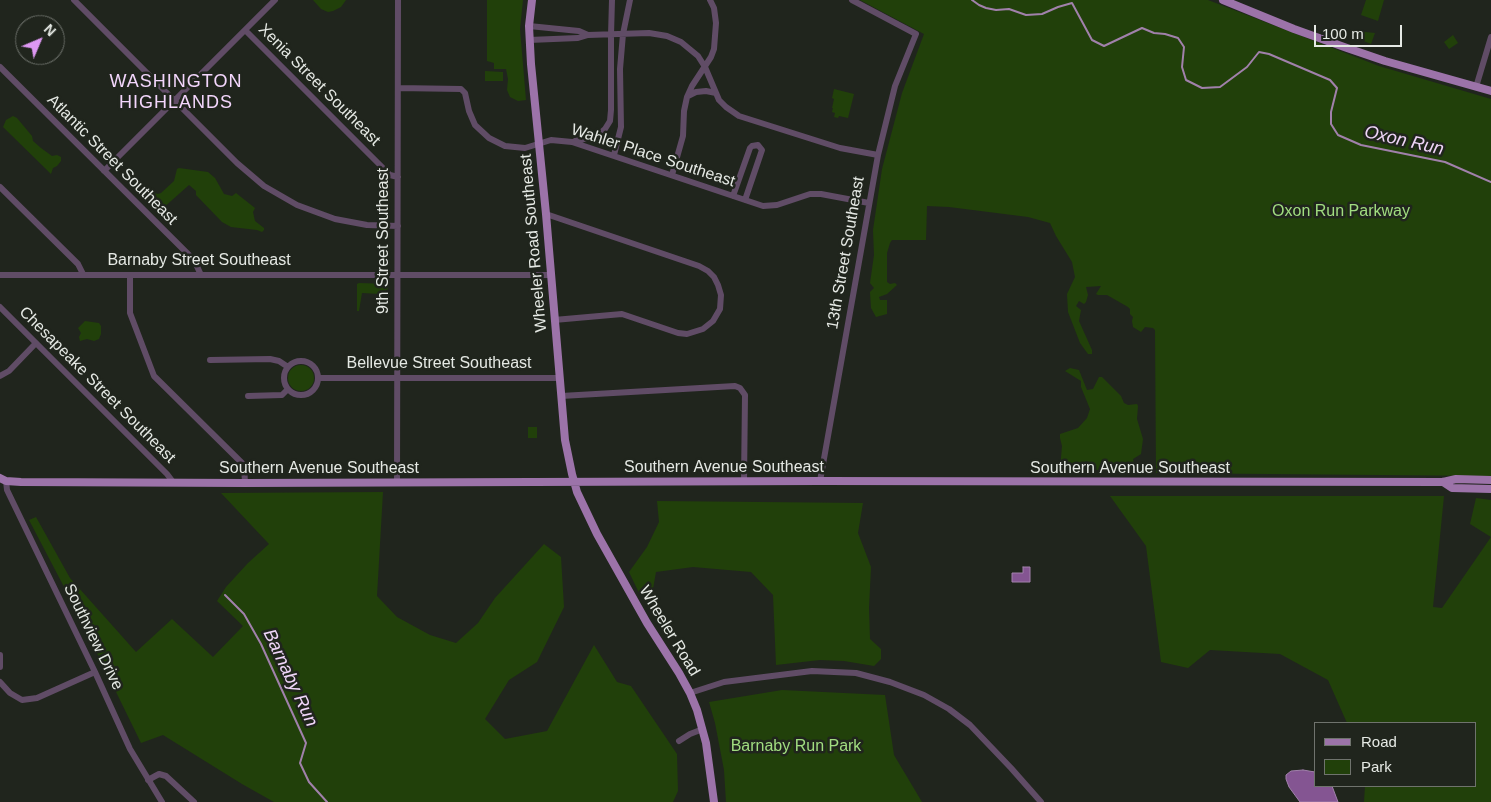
<!DOCTYPE html>
<html>
<head>
<meta charset="utf-8">
<style>
	body { margin:0 }
	#map { position:relative; width:1491px; height:802px; overflow:hidden; background:#20251d; font-family:Arial,sans-serif }
	canvas { display:block }
	.legend { position:absolute; left:1314px; top:722px; width:162px; height:65px; box-sizing:border-box; background:#20251d; border:1px solid #6f736d; margin:0; padding:6px 9px; list-style:none; font-size:15px; color:#e5e9e4 }
	.legend li { display:flex; align-items:center; gap:10px; height:25px }
	.legend b { width:25px; border:1px solid #6f736d }
	.north { position:absolute; left:15px; top:15px; width:50px; height:50px; box-sizing:border-box; background:#20251d; border:1px solid #6f736d; border-radius:50%; rotate:45deg; font-size:14px; font-weight:700; line-height:20px; text-align:center; color:#e5e9e4 }
	.north::after { content:''; display:block; margin:auto; width:18px; height:22px; background:#de98f3; clip-path:polygon(50% 0,100% 100%,50% 72%,0 100%) }
	.scale { position:absolute; left:1314px; top:25px; width:88px; height:22px; box-sizing:border-box; border:2px solid #e5e9e4; border-top:0; padding-left:6px; font-size:15px; line-height:18px; white-space:nowrap; color:#e5e9e4; -webkit-text-stroke:4px #20251d; paint-order:stroke }
</style>
</head>
<body>
<div id="map">
<canvas width="1491" height="802"></canvas>
<ul class="legend">
<li><b style="height:6px;background:#9c73a9"></b>Road</li>
<li><b style="height:14px;background:#21400a"></b>Park</li>
</ul>
<div class="north">N</div>
<div class="scale">100 m</div>
</div>
<script>
const context = document.querySelector('canvas').getContext('2d');
context.lineJoin = 'round';
function fillPath(path, color) { context.fillStyle = color; context.fill(path, 'evenodd'); }
const poly = rows => new Path2D(rows.map(r => 'M' + r).join(''));
function trace(path, color, width, dash) { context.strokeStyle = color; context.lineWidth = width; context.lineCap = dash ? 'butt' : 'round'; context.setLineDash(dash || []); context.stroke(path); }
function write(font, color, halo, rows, align = 'center') {
  context.font = font + ' Arial,sans-serif'; context.lineWidth = 5; context.setLineDash([]); context.textBaseline = 'middle'; context.strokeStyle = halo; context.fillStyle = color; for (const [text, x, y, turn = 0] of rows) {
    context.save(); context.translate(x, y); context.rotate((+turn || 0) * Math.PI / 180); context.textAlign = isNaN(turn) ? turn : align; if (halo) context.strokeText(text, 0, 0); context.fillText(text, 0, 0); context.restore();
  }
}
const green = poly([
	[313,0,346,0,341,7,333,11,328,12,321,9],
	[487,0,523,0,520,29,526,100,518,101,510,97,507,90,508,79,506,69,494,69,494,63,487,61],
	[860,0,1208,0,1379,66,1491,99,1491,476,1156,473,1155,330,1153,328,1145,327,1141,332,1133,327,1132,321,1133,317,1130,314,1130,309,1128,307,1107,295,1098,295,1096,294,1101,286,1086,287,1088,295,1086,302,1084,304,1079,301,1076,306,1081,310,1079,321,1092,350,1092,354,1088,354,1080,343,1068,312,1067,294,1075,277,1072,262,1056,236,1050,223,1028,217,949,207,927,206,926,240,892,240,890,243,887,253,887,282,890,284,895,283,897,285,887,294,879,297,880,300,887,300,887,314,876,317,871,308,870,292,874,288,870,283,874,255,873,230,882,169,902,93,924,34],
	[1366,0,1384,0,1378,21,1361,15],
	[1356,31,1375,33,1371,44,1354,37],
	[1453,35,1458,43,1449,49,1444,42],
	[485,71,503,72,503,81,485,81],
	[834,89,854,94,848,118,839,116,838,118,834,117,835,113,832,112,833,108,832,108,834,99,832,98],
	[13,116,17,118,32,136,33,141,41,148,52,156,57,155,61,157,61,161,57,166,53,168,51,174,3,127,6,120],
	[179,168,208,172,215,178,224,194,232,196,236,193,255,208,253,212,255,221,264,228,264,230,262,232,257,230,231,227,222,222,196,195,196,191,189,185,162,209,156,209,142,196,142,194,147,191,158,194,161,193,174,181,177,169],
	[357,284,359,283,389,284,388,289,380,294,362,293,359,311,357,311],
	[85,321,99,323,101,326,101,334,99,339,94,341,87,339,80,341,79,337,81,333,78,328],
	'288 378a13 13 0 1 1 26 0a13 13 0 1 1-26 0Z',
	[1070,368,1079,370,1087,390,1093,389,1099,377,1102,377,1121,396,1124,403,1128,405,1137,404,1138,406,1137,419,1143,439,1141,454,1133,459,1135,469,1133,471,1102,471,1093,469,1068,473,1063,472,1060,469,1062,446,1060,438,1060,434,1078,428,1087,418,1090,409,1081,387,1081,381,1065,371],
	[528,427,537,427,537,438,528,438],
	[383,492,377,596,397,617,430,635,456,643,478,623,495,598,544,544,561,557,564,607,537,662,509,680,485,719,505,739,547,731,594,645,617,682,631,686,677,754,678,791,673,802,274,802,242,784,163,735,141,743,74,606,29,520,36,517,70,578,136,652,172,619,213,657,243,626,217,601,226,587,248,563,269,544,221,493],
	[1110,496,1444,496,1433,607,1442,608,1491,537,1491,802,1364,802,1365,786,1475,786,1475,723,1347,723,1328,680,1280,654,1210,650,1188,668,1161,662,1146,546],
	[1476,498,1491,500,1491,537,1470,524],
	[657,501,863,503,858,533,871,567,869,608,870,639,881,649,881,659,874,666,844,661,820,660,776,665,773,595,751,572,693,567,656,572,653,589,640,595,629,572,647,547,659,522],
	[782,690,885,695,894,755,922,802,726,802,724,770,715,723,709,702]
]);
const water = poly([
	[1023,567,1030,567,1030,582,1012,582,1012,573,1023,573,1023,567],
	[1303,770,1315,772,1315,786,1332,786,1338,802,1300,802,1289,787,1286,779,1286,775,1291,771,1303,770]
]);
const stream = poly([
	[972,0,979,5,986,8,996,10,1009,9,1026,15,1042,14,1058,7,1072,3,1092,40,1104,46,1142,28,1154,33,1165,34,1178,38,1184,47,1182,67,1186,80,1202,88,1220,87,1247,67,1259,52,1269,54,1330,80,1337,88,1331,112,1331,124,1338,135,1361,145,1445,162,1491,182],
	[225,595,244,614,261,644,306,743,300,763,309,782,327,802]
]);
const minor = poly([
	[74,0,237,163,264,186,297,205,335,219,367,225,398,226],
	[529,26,579,31,588,35],
	[245,30,390,175,398,177],
	[529,40,578,38,588,35,649,33,667,36,681,42,698,56,705,67,719,100,726,107,739,116,840,148,878,155],
	[0,67,194,260,201,275],
	[1476,87,1491,37],
	[398,88,461,89,465,93,469,111,475,125,489,138,505,146,525,148,551,140,572,142,763,206,777,205,810,194,821,194,869,203],
	[688,96,696,92,706,91,716,93],
	[575,141,597,136,605,129,610,121,611,110,611,35,612,0],
	[614,155,621,127,620,69,623,34,630,0],
	[104,171,275,0],
	[672,175,683,136,684,111,687,97,692,86,711,57,714,49,716,23,714,8,710,0],
	[0,187,78,264,83,274],
	[733,196,750,148,752,146,758,145,762,150,745,200],
	[546,214,699,266,708,271,714,277,718,285,721,295,720,309,713,321,703,329,687,334,678,333,622,314,554,320],
	[0,275,551,275],
	[130,275,130,313,154,376,244,465,245,483],
	[0,307,167,474,173,482],
	[210,360,270,359,279,361,288,367],
	'284 378a17 17 0 1 1 34 0a17 17 0 1 1-34 0Z',
	[0,376,9,371,36,343],
	[318,378,560,378],
	[248,396,282,395,288,389],
	[561,396,735,386,740,388,745,395,744,482],
	[6,481,7,490,95,672,130,749,162,802],
	[820,481,878,155,895,86,916,34,852,0],
	[397,482,398,0],
	[0,655,0,667],
	[0,682,10,693,22,700,37,698,95,672],
	[690,693,724,682,812,671,856,673,890,682,924,695,949,709,970,725,1011,768,1041,802],
	[679,741,690,734,703,729],
	[148,780,159,774,166,776,194,802]
]);
const major = poly([
	[532,0,529,26,531,64,546,214,565,440,572,474,577,492,597,534,647,623,679,673,690,693,697,710,706,743,714,802],
	[1223,0,1294,29,1347,48,1385,61,1491,91],
	[0,478,6,481,21,482,245,483,820,481,1443,482,1456,479,1491,480],
	[1443,482,1452,488,1491,489]
]);
const streetNames = [
	["Xenia Street Southeast",319,85,45],
	["Wahler Place Southeast",653,156,18],
	["Atlantic Street Southeast",112,160,45],
	["9th Street Southeast",384,241,-90],
	["Wheeler Road Southeast",534,243,-95],
	["13th Street Southeast",846,253,-80],
	["Barnaby Street Southeast",199,261],
	["Bellevue Street Southeast",439,364],
	["Chesapeake Street Southeast",97,385,45],
	["Southern Avenue Southeast",724,468],
	["Southern Avenue Southeast",319,469],
	["Southern Avenue Southeast",1130,469],
	["Wheeler Road",669,631,59],
	["Southview Drive",93,637,64]
];
const parkNames = [
	["Oxon Run Parkway",1341,212],
	["Barnaby Run Park",796,747]
];
const neighbourhoodNames = [
	["WASHINGTON",176,82],
	["HIGHLANDS",176,103]
];
const waterNames = [
	["Oxon Run",1404,141,13],
	["Barnaby Run",290,678,65]
];
fillPath(green, '#21400a');
fillPath(water, '#845592');
trace(water, '#a181ab', 1);
trace(stream, '#a181ab', 2);
trace(minor, '#604c66', 6);
trace(major, '#9c73a9', 8);
write('16px', '#e5e9e4', '#20251d', streetNames);
write('16px', '#a1dd80', '#20251d', parkNames);
context.letterSpacing = '1px';
write('18px', '#f3d6fc', '#20251d', neighbourhoodNames);
context.letterSpacing = '0px';
write('italic 18px', '#f0d6f9', '#20251d', waterNames);
</script>
</body>
</html>
